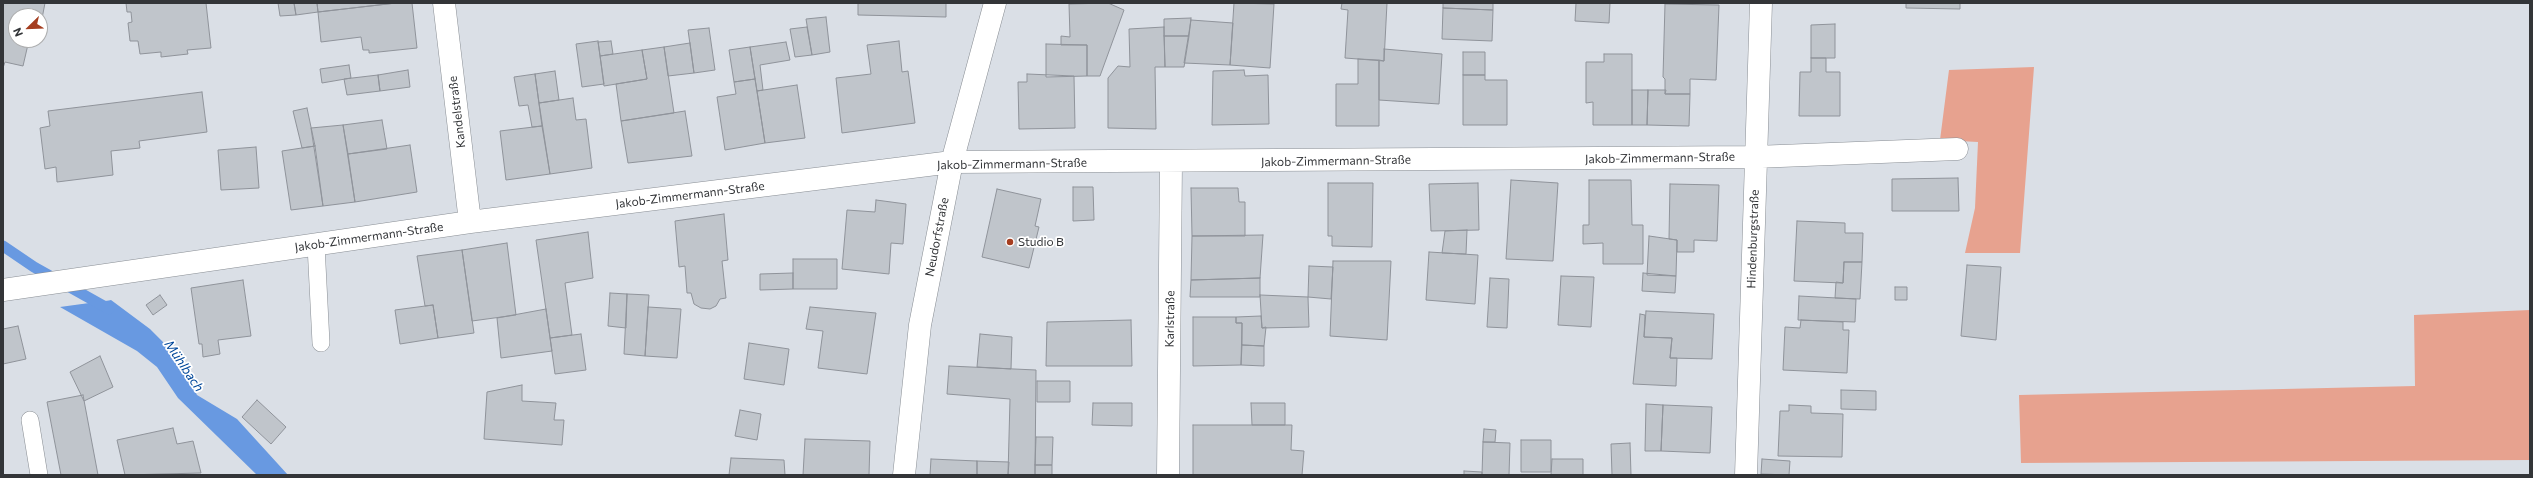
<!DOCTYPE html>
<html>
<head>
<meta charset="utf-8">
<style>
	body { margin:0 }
	#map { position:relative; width:2533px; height:478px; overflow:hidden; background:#dadfe6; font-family:Commissioner,sans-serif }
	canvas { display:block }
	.frame { position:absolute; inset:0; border:4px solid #333538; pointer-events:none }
	.north { position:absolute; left:8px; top:8px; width:40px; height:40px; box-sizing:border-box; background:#fff; border:1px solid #adaeaf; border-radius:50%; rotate:247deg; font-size:11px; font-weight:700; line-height:16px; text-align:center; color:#333538 }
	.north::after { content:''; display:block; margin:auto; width:14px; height:18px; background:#a53d1f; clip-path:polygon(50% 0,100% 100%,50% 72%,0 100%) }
</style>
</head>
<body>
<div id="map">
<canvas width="2533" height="478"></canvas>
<div class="frame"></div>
<div class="north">N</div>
</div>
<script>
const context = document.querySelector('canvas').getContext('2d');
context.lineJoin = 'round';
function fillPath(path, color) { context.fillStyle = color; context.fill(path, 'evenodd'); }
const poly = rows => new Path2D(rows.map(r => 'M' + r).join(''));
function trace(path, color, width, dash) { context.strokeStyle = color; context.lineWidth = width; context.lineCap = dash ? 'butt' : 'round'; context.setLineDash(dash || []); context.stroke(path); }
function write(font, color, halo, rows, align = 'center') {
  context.font = font + ' Commissioner,sans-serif'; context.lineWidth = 3.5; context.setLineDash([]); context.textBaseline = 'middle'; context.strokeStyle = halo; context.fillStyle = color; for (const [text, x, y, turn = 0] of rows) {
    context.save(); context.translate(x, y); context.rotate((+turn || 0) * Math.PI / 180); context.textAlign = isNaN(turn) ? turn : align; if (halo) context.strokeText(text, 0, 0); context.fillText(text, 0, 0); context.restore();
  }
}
const green = poly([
	[2034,67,2020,253,1965,253,1975,208,1978,142,1940,140,1949,70],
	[2530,310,2530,460,2021,463,2019,395,2415,386,2414,315]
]);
const water = poly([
	[111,300,150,329,163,342,185,372,197,395,237,419,288,475,257,475,178,398,157,367,137,351,60,307]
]);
const pier = poly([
	[108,298,111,300,59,306,60,305]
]);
const stream = poly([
	[3,246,34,267,109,309]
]);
const building = poly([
	[3,3,45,3,40,29,40,16,16,16,16,40,29,40,23,66,5,62,3,68,3,3],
	[126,3,206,3,211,48,187,50,188,54,161,57,161,52,140,54,138,41,130,41,128,23,132,22,131,12,127,12,126,3],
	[278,3,294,3,296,15,280,16,278,3],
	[294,3,317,3,318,12,296,15,294,3],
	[317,3,396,3,318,12,317,3],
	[396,3,412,3,417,48,369,53,369,50,363,50,361,37,321,42,318,12,396,3],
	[858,3,946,3,946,17,858,15,858,3],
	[1108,3,1124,10,1100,76,1087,76,1087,45,1061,45,1061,36,1070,37,1069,4,1108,3],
	[1234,3,1274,4,1270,68,1230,65,1234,3],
	[1342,3,1387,3,1384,61,1345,58,1348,10,1341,9,1342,3],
	[1443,3,1493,3,1493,10,1443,8,1443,3],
	[1576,3,1610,3,1609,23,1575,21,1576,3],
	[1906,3,1960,3,1960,9,1906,8,1906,3],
	[1665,4,1719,5,1716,80,1690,79,1690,94,1665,94,1665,79,1663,77,1665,4],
	[1443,8,1493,10,1492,41,1442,39,1443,8],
	[826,17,830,52,812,55,806,19,826,17],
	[1191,18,1189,36,1164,36,1164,19,1191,18],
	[1191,20,1233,23,1230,65,1184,63,1191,20],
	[1835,24,1835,58,1811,58,1811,25,1835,24],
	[807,27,812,55,795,57,790,29,807,27],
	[1164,27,1165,67,1155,67,1156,129,1108,128,1108,78,1118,66,1130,67,1129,29,1164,27],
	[709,28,715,70,694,73,688,30,709,28],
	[1164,36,1189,36,1184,67,1165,67,1164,36],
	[598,41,604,84,582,87,576,44,598,41],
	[611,41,613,54,600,56,598,42,611,41],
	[899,41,902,72,908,71,915,123,842,133,836,78,871,74,867,45,899,41],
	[786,42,790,60,760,65,763,90,757,91,750,47,786,42],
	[690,43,694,73,668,76,664,47,690,43],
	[1046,44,1087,45,1087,76,1046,77,1046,44],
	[664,47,674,113,621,121,616,84,647,79,642,50,664,47],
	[750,47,755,79,734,82,729,50,750,47],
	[1384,49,1442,54,1439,104,1379,100,1379,60,1384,61,1384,49],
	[642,50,647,79,604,86,600,56,642,50],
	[1463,52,1485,52,1485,75,1463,75,1463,52],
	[1604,54,1632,54,1632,125,1593,125,1593,102,1586,103,1586,62,1604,62,1604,54],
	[1811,58,1826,58,1826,72,1840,72,1840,116,1799,116,1800,72,1811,72,1811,58],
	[1358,59,1379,60,1379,126,1336,126,1336,84,1358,84,1358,59],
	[349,65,351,78,322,83,320,69,349,65],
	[408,70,410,87,380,91,378,75,408,70],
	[1244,70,1245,76,1268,75,1269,124,1212,125,1213,71,1244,70],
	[555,71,559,100,539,103,535,74,555,71],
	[535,74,542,126,532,127,528,105,519,106,514,77,535,74],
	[1027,74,1074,76,1075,128,1019,129,1018,82,1027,82,1027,74],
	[378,75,380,91,347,95,344,79,378,75],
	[1463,75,1485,75,1485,80,1507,80,1507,125,1463,125,1463,75],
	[755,79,765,143,725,150,717,97,736,94,734,82,755,79],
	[797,85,805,138,765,143,757,91,797,85],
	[1632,90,1648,90,1647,125,1632,125,1632,90],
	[1648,90,1666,90,1665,94,1690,94,1689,126,1647,125,1648,90],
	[202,92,207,132,139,141,140,148,111,151,113,175,57,182,56,167,45,169,40,128,50,126,48,111,202,92],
	[573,98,576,120,586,119,592,168,550,174,539,103,573,98],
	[307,108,315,146,302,148,293,111,307,108],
	[685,111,692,156,628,163,621,121,685,111],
	[382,120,387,149,348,154,343,125,382,120],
	[343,125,355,202,323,206,311,128,343,125],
	[542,126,550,174,506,180,500,131,542,126],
	[410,145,417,192,355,202,348,154,410,145],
	[315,146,323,206,291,210,282,151,315,146],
	[256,147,259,188,221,190,218,150,256,147],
	[1958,178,1959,211,1892,211,1892,179,1958,178],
	[1511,180,1558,183,1553,261,1506,259,1511,180],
	[1589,180,1631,180,1632,225,1643,225,1643,264,1603,264,1603,243,1583,244,1583,225,1589,225,1589,180],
	[1328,183,1373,183,1372,247,1332,246,1332,236,1328,236,1328,183],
	[1478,183,1479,230,1431,231,1429,184,1478,183],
	[1670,184,1719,185,1717,241,1694,240,1694,252,1677,252,1677,240,1669,239,1670,184],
	[1073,187,1093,187,1094,220,1073,221,1073,187],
	[1191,188,1238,188,1239,202,1245,202,1245,236,1192,236,1191,188],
	[997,189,1041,199,1035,226,1039,227,1029,268,982,257,997,189],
	[876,200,906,204,903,244,891,243,889,274,842,269,847,210,875,212,876,200],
	[724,214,728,260,722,261,726,298,720,299,716,306,710,309,701,308,694,304,691,293,687,293,685,266,679,267,675,221,724,214],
	[1797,221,1845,223,1845,233,1863,233,1862,262,1844,262,1843,283,1794,281,1797,221],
	[1467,230,1466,254,1442,253,1445,231,1467,230],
	[588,232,593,278,565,283,572,335,550,338,536,240,588,232],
	[1263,235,1260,278,1191,280,1192,236,1263,235],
	[1649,236,1677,240,1676,276,1647,275,1649,236],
	[507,243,516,315,472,321,462,250,507,243],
	[462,250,474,333,438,338,433,305,425,306,417,256,462,250],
	[1429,252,1478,255,1475,304,1426,300,1429,252],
	[793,259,837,259,837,289,793,289,793,259],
	[1333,261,1391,261,1387,340,1330,336,1333,261],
	[1844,262,1862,262,1860,299,1835,298,1836,282,1843,283,1844,262],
	[1967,265,2001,267,1996,340,1961,336,1967,265],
	[1309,266,1333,267,1331,299,1308,297,1309,266],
	[793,273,793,289,760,290,760,274,793,273],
	[1643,273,1676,276,1675,293,1642,291,1643,273],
	[1561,276,1594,277,1591,327,1558,325,1561,276],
	[1260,278,1260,297,1190,297,1191,280,1260,278],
	[1490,278,1509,279,1507,328,1487,327,1490,278],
	[243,280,251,336,218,340,220,354,203,357,202,344,199,344,191,288,243,280],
	[1895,287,1907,287,1907,300,1895,300,1895,287],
	[610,293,627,294,626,328,608,326,610,293],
	[627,294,649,295,645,356,624,354,627,294],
	[160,295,167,305,153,315,146,305,160,295],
	[1260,295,1308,297,1309,327,1262,328,1260,295],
	[1799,296,1856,299,1855,322,1798,320,1799,296],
	[433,305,438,338,400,344,395,310,433,305],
	[648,307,681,309,677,358,645,356,648,307],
	[810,307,876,313,867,374,818,368,823,331,806,329,810,307],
	[546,309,552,351,501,358,497,318,546,309],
	[1646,311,1714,314,1712,359,1670,358,1672,338,1644,337,1646,311],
	[1640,314,1645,315,1644,337,1672,338,1670,358,1677,358,1676,386,1633,384,1640,314],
	[1261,316,1262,328,1266,327,1264,346,1242,345,1242,323,1236,323,1236,317,1261,316],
	[1193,317,1236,317,1236,323,1242,323,1241,365,1193,366,1193,317],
	[1131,320,1132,366,1046,366,1047,322,1131,320],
	[1801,320,1843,322,1843,330,1849,330,1847,373,1783,370,1785,327,1800,328,1801,320],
	[18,326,26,359,3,364,3,329,18,326],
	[581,334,586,370,555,374,550,338,581,334],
	[980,334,1012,337,1011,369,977,367,980,334],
	[749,343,789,349,784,385,744,379,749,343],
	[1242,345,1264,346,1264,366,1241,365,1242,345],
	[100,356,113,387,84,401,70,372,100,356],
	[949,366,1036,370,1035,475,1008,475,1010,399,947,394,949,366],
	[1037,381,1070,381,1070,402,1037,402,1037,381],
	[522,385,522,401,556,403,554,420,564,420,562,445,484,439,487,392,522,385],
	[1841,390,1876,391,1876,410,1841,409,1841,390],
	[83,395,98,475,61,475,47,402,83,395],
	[257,400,286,427,271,444,242,417,257,400],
	[1093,403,1132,403,1132,426,1092,425,1093,403],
	[1251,403,1285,403,1285,425,1252,425,1251,403],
	[1646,404,1663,405,1661,451,1645,451,1646,404],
	[1663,405,1712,407,1710,453,1661,451,1663,405],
	[1789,405,1811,406,1811,413,1843,414,1842,457,1778,456,1780,411,1789,411,1789,405],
	[740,410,761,414,757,440,735,436,740,410],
	[1193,425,1292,425,1291,450,1304,451,1302,475,1193,475,1193,425],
	[173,428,177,444,193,441,201,473,125,475,117,440,173,428],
	[1484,429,1496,430,1495,442,1483,442,1484,429],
	[1036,437,1053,437,1052,465,1035,465,1036,437],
	[805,439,870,441,869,475,803,475,805,439],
	[1521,440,1551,440,1551,472,1521,472,1521,440],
	[1483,442,1510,443,1509,475,1482,475,1483,442],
	[1630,443,1631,475,1612,475,1611,444,1630,443],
	[731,458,784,460,785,475,729,475,731,458],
	[931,459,977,461,977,475,930,475,931,459],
	[1552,459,1583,459,1583,475,1551,475,1552,459],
	[1762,459,1790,461,1789,475,1761,474,1762,459],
	[977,461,1009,462,1008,475,977,475,977,461],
	[1035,465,1052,465,1052,475,1035,475,1035,465],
	[1464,471,1482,472,1482,475,1464,475,1464,471]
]);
const service = poly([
	[316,245,321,343],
	[30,420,39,475]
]);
const minor = poly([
	[444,3,470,222],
	[3,290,470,222,952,162,1755,157,1957,149],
	[904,475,920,325,952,162,995,3],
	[1168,475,1171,162],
	[1746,475,1761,3]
]);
const markers = [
	[1010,242,4,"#a53d1f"]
];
const streetNames = [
	["Kandelstraße",457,112,-97],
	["Jakob-Zimmermann-Straße",1660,158,-1],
	["Jakob-Zimmermann-Straße",1336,161,-1],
	["Jakob-Zimmermann-Straße",1012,164,-1],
	["Jakob-Zimmermann-Straße",690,195,-7],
	["Jakob-Zimmermann-Straße",369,237,-8],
	["Neudorfstraße",937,237,-79],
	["Hindenburgstraße",1753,239,-88],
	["Karlstraße",1170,319,-89]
];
const poiNames = [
	["Studio B",1018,242]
];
const waterNames = [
	["Mühlbach",184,366,56]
];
fillPath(green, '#e7a28f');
fillPath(water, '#6899e1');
fillPath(pier, '#dadfe6');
trace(stream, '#6899e1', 11);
fillPath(building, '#c0c5cb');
trace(building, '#8f939a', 1);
trace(service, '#898e94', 18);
trace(minor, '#898e94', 23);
trace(service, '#fff', 17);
trace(minor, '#fff', 22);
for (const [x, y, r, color] of markers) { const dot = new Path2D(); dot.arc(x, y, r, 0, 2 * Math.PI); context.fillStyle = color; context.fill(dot); trace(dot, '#fff', 1.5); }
write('12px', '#333538', '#fff', streetNames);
write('12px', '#333538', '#fff', poiNames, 'left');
write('italic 13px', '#01479a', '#fff', waterNames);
</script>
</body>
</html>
